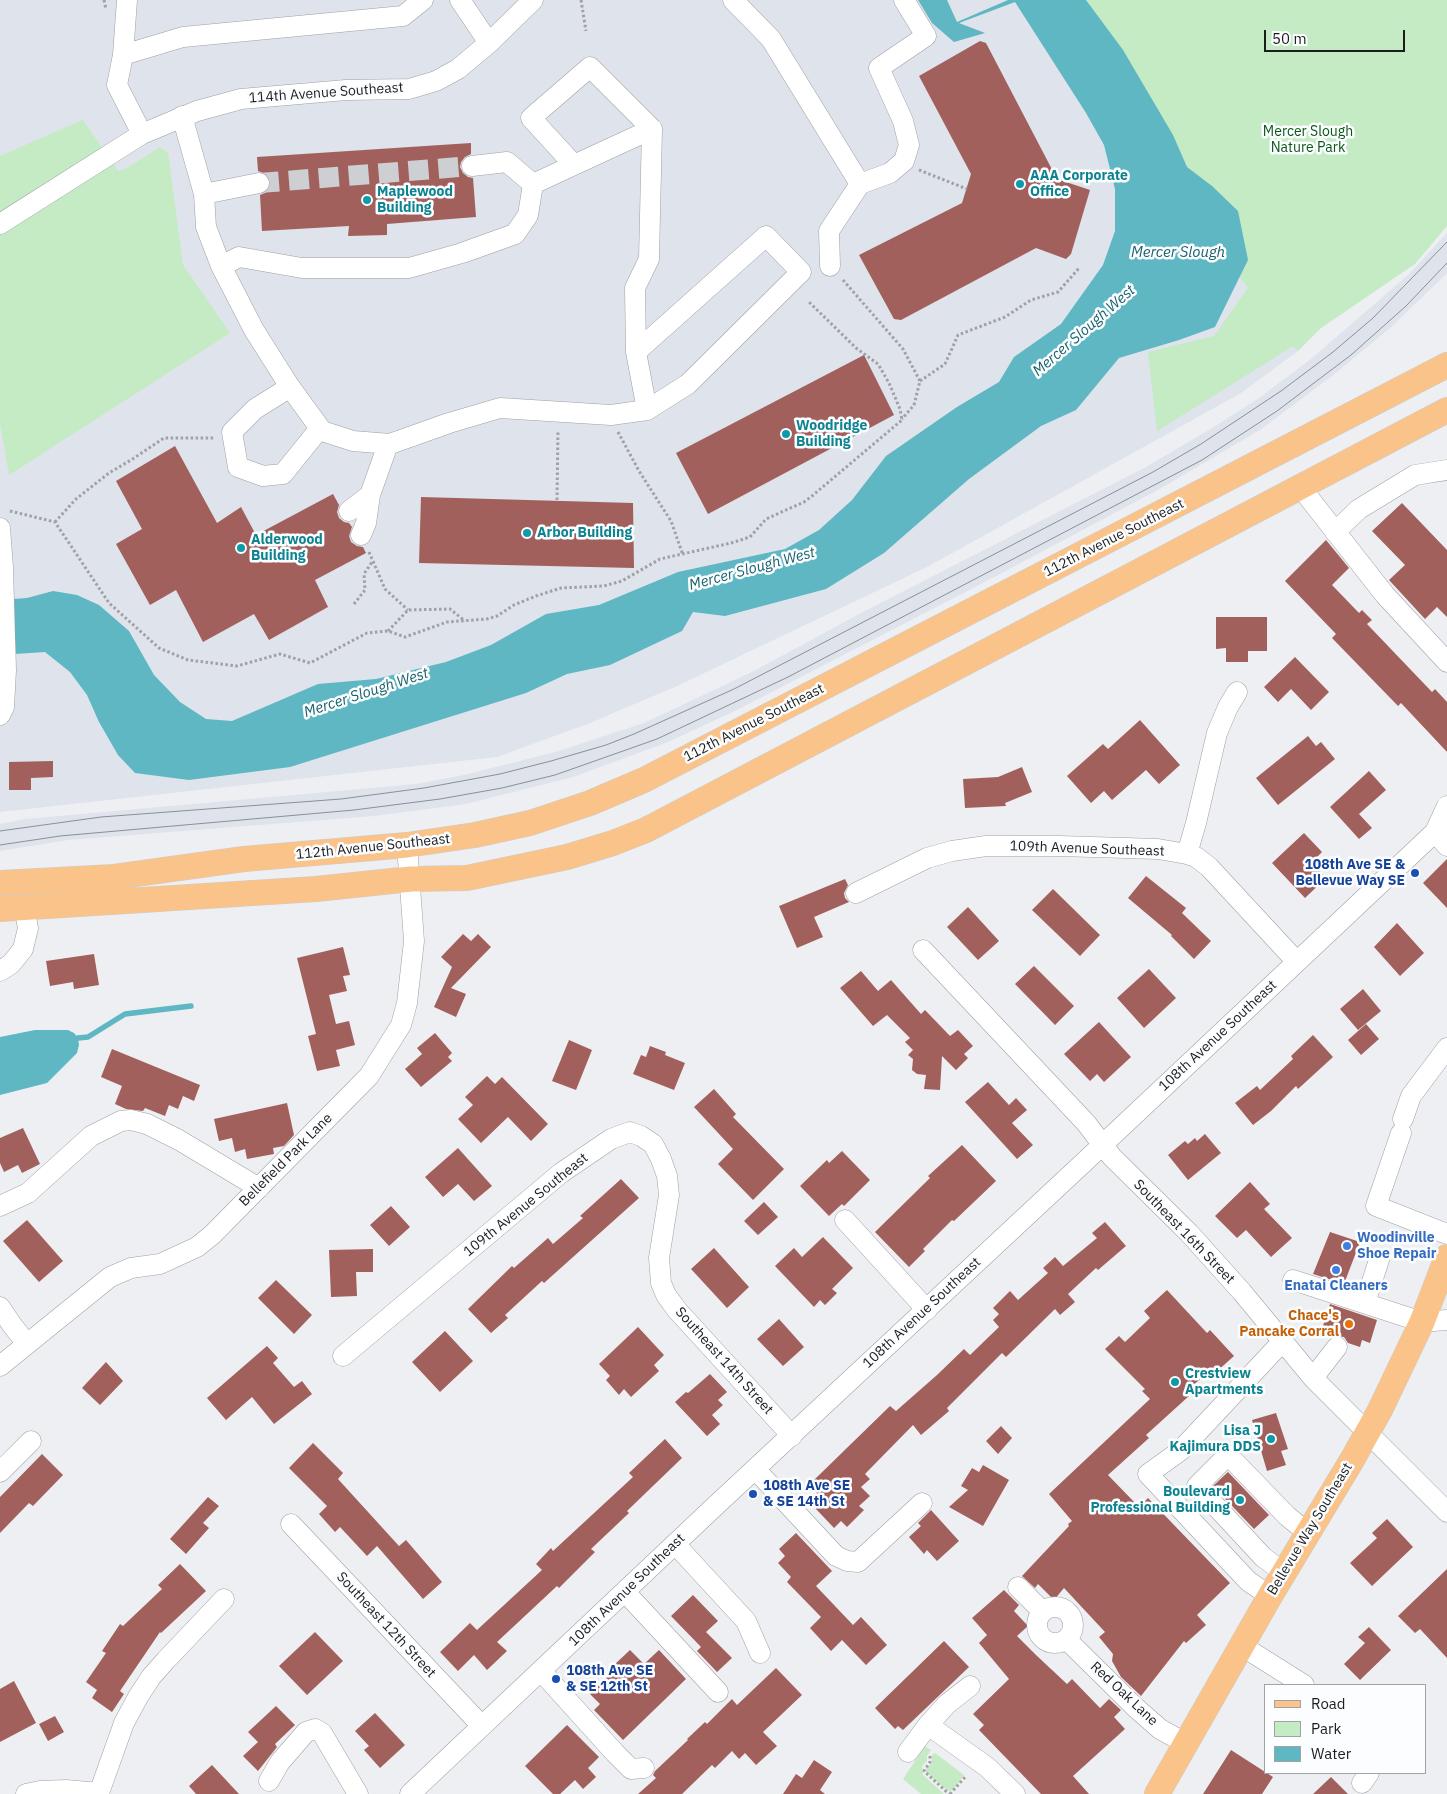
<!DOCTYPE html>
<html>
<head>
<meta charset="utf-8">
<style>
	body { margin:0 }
	#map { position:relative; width:1447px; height:1794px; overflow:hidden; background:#eeeff2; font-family:"IBM Plex Sans",sans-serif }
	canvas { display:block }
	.legend { position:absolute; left:1264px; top:1684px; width:162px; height:90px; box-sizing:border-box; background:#fbfdff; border:1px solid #a2a3a5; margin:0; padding:6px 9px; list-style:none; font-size:15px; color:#1c1c1d }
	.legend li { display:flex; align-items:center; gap:10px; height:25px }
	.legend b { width:25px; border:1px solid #a2a3a5 }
	.scale { position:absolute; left:1264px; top:30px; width:141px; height:22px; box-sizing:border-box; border:2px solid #1c1c1d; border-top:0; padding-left:6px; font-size:15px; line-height:18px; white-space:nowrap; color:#1c1c1d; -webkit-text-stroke:4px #fbfdff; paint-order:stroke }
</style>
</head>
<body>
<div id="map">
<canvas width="1447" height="1794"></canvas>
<ul class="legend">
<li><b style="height:6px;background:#fac389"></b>Road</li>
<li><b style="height:14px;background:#c4ebc4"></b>Park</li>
<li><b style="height:14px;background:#5eb7c3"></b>Water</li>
</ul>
<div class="scale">50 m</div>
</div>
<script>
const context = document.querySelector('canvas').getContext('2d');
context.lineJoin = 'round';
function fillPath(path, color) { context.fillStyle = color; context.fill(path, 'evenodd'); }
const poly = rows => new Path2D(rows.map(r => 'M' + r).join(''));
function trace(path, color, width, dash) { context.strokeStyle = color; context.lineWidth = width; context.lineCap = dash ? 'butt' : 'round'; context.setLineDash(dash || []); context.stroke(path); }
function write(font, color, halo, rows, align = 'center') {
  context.font = font + ' "IBM Plex Sans",sans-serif'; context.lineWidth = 5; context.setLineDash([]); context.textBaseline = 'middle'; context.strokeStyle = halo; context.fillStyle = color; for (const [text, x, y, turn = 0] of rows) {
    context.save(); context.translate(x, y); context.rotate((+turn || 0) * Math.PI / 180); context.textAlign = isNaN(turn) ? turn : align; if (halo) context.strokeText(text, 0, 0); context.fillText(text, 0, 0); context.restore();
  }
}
const built = poly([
	[0,0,1044,0,1150,165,1298,351,1241,393,929,566,677,686,590,723,497,757,0,812],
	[1447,233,1447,273,1440,280,1389,329,1332,376,1260,430,1156,491,981,584,733,712,668,742,573,777,466,804,374,816,68,840,0,851,0,824,26,819,416,784,464,775,559,751,644,723,752,672,863,612,1146,467,1214,427,1259,398,1311,359,1408,275]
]);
const green = poly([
	[1044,0,1447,0,1447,226,1415,264,1321,328,1298,351,1293,346,1157,431,1148,352,1214,336,1248,288,1150,165],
	[83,120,118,171,127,168,160,147,168,153,183,265,230,333,9,475,0,423,0,156],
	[925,1746,931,1750,927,1756,927,1761,922,1766,923,1775,944,1794,921,1794,903,1779],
	[935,1753,964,1775,953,1790,948,1791,926,1772,926,1769,932,1763,932,1755]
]);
const water = poly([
	[918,0,947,0,957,22,1008,0,1086,0,1123,50,1173,135,1187,167,1212,186,1238,211,1248,260,1215,327,1179,340,1119,358,1076,410,1041,426,969,479,884,553,826,589,725,616,693,612,682,631,610,665,567,674,526,693,290,767,189,780,135,773,118,755,99,722,87,695,70,672,45,652,0,655,0,600,27,598,53,591,77,595,99,605,129,631,154,675,180,702,206,719,232,721,318,684,376,679,446,662,491,645,546,614,599,605,678,572,785,549,819,530,852,500,886,456,957,407,999,382,1014,357,1061,324,1103,265,1115,231,1115,189,1104,145,1086,113,1015,2,959,23,985,33,954,42,932,23],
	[35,1030,68,1030,74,1033,78,1038,79,1045,77,1053,47,1083,0,1095,0,1037]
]);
const stream = poly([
	[78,1038,88,1037,125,1014,191,1006]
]);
const building = poly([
	[980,41,986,43,1057,179,1090,190,1071,254,1066,259,1036,248,901,320,894,319,859,255,962,203,971,174,919,76],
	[471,143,471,154,465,157,461,162,460,167,463,173,468,177,473,178,476,217,387,224,387,235,348,236,349,226,262,231,260,195,267,192,270,187,271,181,268,175,258,171,257,157],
	[864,355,894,415,708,514,676,453],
	[175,446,217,523,241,507,256,535,333,494,339,505,337,512,339,518,344,522,349,523,352,527,349,536,351,542,357,546,363,547,366,553,315,580,328,607,269,640,254,614,203,642,176,590,150,605,116,544,142,529,116,481],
	[421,497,633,503,634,568,419,563],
	[1402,503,1447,550,1447,617,1437,607,1425,619,1389,580,1405,565,1372,531],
	[1326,540,1349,568,1332,585,1359,613,1362,610,1372,620,1367,624,1432,692,1435,689,1447,702,1447,752,1401,703,1398,706,1332,638,1336,634,1285,581],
	[1216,617,1267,617,1267,651,1248,651,1248,662,1226,662,1226,648,1216,649],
	[1295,657,1329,692,1311,710,1291,689,1278,702,1264,687],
	[1140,720,1180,765,1159,784,1146,770,1112,800,1104,791,1091,803,1067,776,1103,744,1108,749],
	[1308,736,1316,746,1321,742,1335,759,1278,805,1256,778],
	[53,761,53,777,31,778,31,790,9,790,9,762],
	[1022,767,1032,792,1005,803,1006,806,965,808,963,779,998,777],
	[1369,771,1386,790,1359,814,1372,828,1359,839,1330,807],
	[1304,833,1322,852,1311,863,1326,878,1305,898,1272,863],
	[1447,859,1447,908,1423,883],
	[1146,876,1186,908,1182,913,1211,941,1194,959,1171,936,1172,935,1128,898],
	[845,879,848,885,844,893,845,898,849,902,814,917,823,937,797,948,779,906],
	[1053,889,1100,935,1080,956,1032,910],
	[968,907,999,941,978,960,947,927],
	[1397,923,1424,953,1400,976,1374,947],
	[463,934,471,941,478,934,491,947,451,988,466,994,456,1017,434,1007,452,967,441,957],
	[343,947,350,975,343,976,347,991,329,995,336,1024,349,1021,355,1045,336,1050,340,1066,317,1071,308,1036,316,1034,297,958],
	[94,954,99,985,74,989,73,982,50,986,46,961],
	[1034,966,1074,1006,1055,1025,1015,984],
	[1149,969,1176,998,1144,1028,1117,998],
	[861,971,878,991,891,980,921,1014,925,1010,950,1036,958,1030,973,1046,964,1054,968,1058,956,1070,942,1056,940,1090,924,1089,926,1075,917,1074,912,1070,913,1059,908,1055,913,1050,905,1042,910,1038,887,1015,873,1026,840,988],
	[1363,989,1381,1011,1358,1030,1340,1009],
	[1099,1022,1131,1057,1104,1082,1097,1074,1090,1081,1064,1054],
	[1366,1024,1379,1039,1361,1055,1348,1040],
	[435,1033,452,1053,448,1057,452,1061,421,1087,405,1069,422,1054,417,1048],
	[1313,1035,1333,1057,1298,1089,1296,1086,1271,1111,1253,1125,1235,1103,1257,1086,1260,1090,1293,1059,1291,1056],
	[569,1040,592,1050,576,1090,552,1081],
	[650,1046,666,1052,665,1055,685,1063,674,1090,633,1074,641,1055,646,1057],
	[112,1049,200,1085,194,1101,183,1096,178,1109,169,1105,165,1116,145,1108,143,1111,126,1109,115,1104,122,1086,101,1077],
	[487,1076,495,1084,502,1077,548,1124,531,1141,508,1117,481,1143,458,1119,473,1105,465,1097],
	[988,1082,1009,1105,1016,1098,1027,1110,1012,1123,1033,1145,1017,1159,965,1102],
	[714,1089,736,1114,733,1117,784,1169,753,1200,718,1164,733,1149,694,1107],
	[287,1103,294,1135,284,1146,273,1148,274,1154,247,1159,245,1149,235,1152,232,1138,219,1141,214,1119],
	[23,1128,40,1164,22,1173,18,1165,4,1172,0,1163,0,1138],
	[1205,1134,1221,1153,1188,1180,1168,1155,1185,1141,1188,1144,1195,1138,1197,1141],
	[962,1145,996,1181,954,1221,952,1220,923,1249,925,1251,909,1267,875,1232,930,1178,928,1176],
	[458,1148,492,1186,474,1201,458,1184,443,1197,425,1177],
	[842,1151,870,1180,844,1206,842,1204,829,1216,800,1186,827,1160,829,1163],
	[621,1179,639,1198,544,1283,542,1281,505,1315,508,1318,491,1333,468,1309,512,1266,514,1268,548,1238,553,1244,583,1218,580,1216],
	[1250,1182,1270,1204,1264,1209,1292,1238,1271,1257,1246,1230,1237,1238,1215,1216],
	[764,1202,778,1217,758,1235,744,1221],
	[391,1206,410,1227,389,1246,370,1225],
	[27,1220,63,1261,39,1282,3,1241],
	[1105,1222,1126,1246,1098,1270,1096,1268,1068,1294,1075,1302,1060,1315,1055,1309,1006,1357,1002,1353,947,1408,949,1411,921,1435,913,1425,865,1474,870,1479,861,1487,870,1496,859,1506,864,1510,847,1527,841,1521,834,1528,816,1509,817,1483,814,1480,890,1406,896,1411,937,1375,964,1349,970,1355,999,1327,993,1320,999,1314,993,1308,1010,1291,1018,1300,1048,1273,1043,1268,1055,1257,1063,1266,1097,1238,1092,1233],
	[1330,1232,1360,1242,1344,1284,1313,1274],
	[823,1237,853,1268,832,1289,837,1293,825,1305,820,1300,814,1307,775,1266,794,1248,802,1257],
	[714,1248,749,1287,727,1308,691,1269],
	[373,1249,373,1272,356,1272,357,1296,331,1297,329,1250],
	[276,1280,312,1315,294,1334,258,1298],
	[1167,1290,1207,1333,1210,1330,1234,1356,1215,1373,1211,1369,1186,1392,1189,1396,1146,1435,1149,1438,1108,1475,1139,1507,1148,1498,1230,1583,1197,1615,1206,1625,1186,1643,1184,1641,1141,1696,1121,1677,1112,1661,1113,1654,1099,1637,1105,1632,1064,1588,1054,1600,1038,1584,1035,1588,1022,1576,1069,1526,1068,1524,1072,1521,1049,1494,1150,1399,1142,1391,1145,1389,1105,1349,1119,1336,1125,1342,1150,1318,1144,1311],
	[1330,1304,1377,1320,1370,1343,1362,1340,1360,1347,1348,1343,1344,1337,1336,1336,1337,1334,1322,1329],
	[779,1319,804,1347,783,1366,757,1339],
	[638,1327,664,1355,654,1365,659,1371,631,1397,624,1389,619,1395,606,1380,610,1376,599,1364],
	[445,1331,473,1361,440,1392,412,1362],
	[267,1346,278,1358,273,1363,294,1387,302,1381,312,1394,274,1424,252,1397,226,1420,207,1398],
	[106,1362,123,1381,100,1405,82,1388],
	[710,1374,727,1392,718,1400,723,1405,712,1415,720,1424,707,1436,675,1402,686,1392,688,1393],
	[1276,1413,1288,1449,1281,1451,1286,1465,1267,1471,1252,1420],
	[1001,1426,1012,1438,998,1454,986,1441],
	[665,1439,682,1458,627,1511,629,1513,591,1549,595,1552,559,1588,557,1586,497,1642,507,1651,487,1670,474,1655,458,1671,440,1652,470,1623,477,1630,542,1570,536,1564,551,1548,553,1551,633,1477,629,1473],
	[313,1443,343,1473,338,1479,399,1546,406,1540,442,1582,423,1599,377,1546,367,1556,340,1527,335,1532,319,1514,327,1506,289,1468],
	[42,1454,63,1475,33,1506,29,1503,0,1533,0,1497],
	[983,1465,1009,1480,983,1526,949,1507,968,1490,961,1486,972,1468,979,1472],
	[1228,1472,1269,1515,1254,1529,1213,1486],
	[208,1497,219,1506,203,1523,209,1528,186,1554,170,1539],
	[931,1510,959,1541,937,1561,927,1550,924,1554,909,1537,921,1526,918,1523],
	[1387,1519,1413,1547,1372,1586,1350,1563,1377,1538,1372,1533],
	[796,1533,832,1571,816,1586,853,1625,861,1617,887,1645,866,1665,842,1640,831,1651,810,1628,821,1617,787,1582,791,1577,778,1563,785,1556,779,1549],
	[180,1564,206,1591,161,1633,160,1632,120,1691,124,1694,112,1712,92,1698,97,1690,86,1682,106,1653,102,1651,120,1624,123,1626,162,1589,158,1585],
	[1447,1569,1447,1658,1420,1629,1415,1633,1398,1616],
	[1004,1590,1019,1605,1014,1611,1028,1626,1017,1636,1036,1655,1067,1684,1072,1679,1100,1708,1109,1699,1121,1710,1114,1717,1125,1729,1073,1776,1089,1794,1041,1794,979,1730,984,1725,973,1714,1009,1679,979,1643,987,1635,972,1618],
	[693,1595,718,1621,706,1632,732,1658,717,1672,697,1651,701,1647,671,1616],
	[1369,1627,1391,1650,1360,1680,1344,1664,1365,1643,1358,1637],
	[315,1632,343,1661,307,1695,279,1666],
	[944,1641,969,1667,903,1730,898,1726,895,1729,875,1708],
	[630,1650,644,1664,659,1650,686,1679,623,1740,594,1710,600,1704,590,1694,617,1668,614,1665],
	[776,1668,802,1695,763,1732,777,1746,756,1765,745,1753,739,1759,732,1751,715,1768,712,1765,682,1794,638,1794,656,1778,653,1775,655,1771,688,1740,687,1739,705,1722,707,1724,732,1699,737,1705],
	[14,1681,36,1723,0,1742,0,1689],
	[276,1706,295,1725,275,1744,277,1747,258,1771,243,1756,258,1742,248,1732],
	[375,1713,405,1745,380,1768,364,1750,369,1746,355,1731],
	[55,1716,64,1732,48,1741,39,1724],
	[567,1725,599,1757,588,1768,596,1777,583,1789,575,1780,560,1794,553,1794,525,1766],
	[1231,1750,1273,1777,1262,1794,1203,1794],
	[814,1760,832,1772,820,1790,825,1794,783,1794,796,1774,802,1778],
	[212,1765,239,1794,196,1794,189,1786],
	[1331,1777,1348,1794,1313,1794]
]);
const minorTunnel = poly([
	[259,183,472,166]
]);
const path = poly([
	[104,0,106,9],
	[581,0,586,31],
	[919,170,967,189],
	[843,280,903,349,920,381,914,405,902,419],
	[920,381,945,364,958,335,1005,317,1031,300,1058,292,1080,267],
	[618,432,639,471,671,521,683,555],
	[557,500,558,430],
	[10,511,55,522,109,603,159,648,188,660,237,666,280,654,310,663,367,633,388,631,405,637,447,622,487,619,497,616,514,605,536,596,561,588,604,586,622,581,660,559,731,543,750,537,766,519,804,502,812,496,902,420,900,409,889,383,878,364,856,348,809,302],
	[55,522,76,499,109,473,131,460,164,438,215,438],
	[369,552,385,589,408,610],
	[354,604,365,590,364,574,372,562],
	[388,631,408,610,450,609,465,621],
	[930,1756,930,1762,924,1771,949,1794],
	[950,1794,966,1776]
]);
const minor = poly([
	[127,0,123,55,117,85,142,134],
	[460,0,489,43],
	[733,0,771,39,860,184],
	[123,55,183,37,403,16,423,0],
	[182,116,204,194,206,227,221,266,254,330,290,387,322,431,353,441,390,444,449,423,500,408,611,415,647,410,688,384,801,272,766,236,636,352,647,410],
	[472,166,507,162,533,184,574,165],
	[204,194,259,183],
	[0,224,142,134,197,111,241,99,346,90,409,89,436,81,458,69,489,43,533,0],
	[221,266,239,257,302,268,409,268,462,253,515,234,528,215,533,184],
	[830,266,829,231,860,184,890,173,904,161,909,145,903,121,879,68,926,36,904,0],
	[636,352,635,288,649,259,652,129,590,67,531,118,574,165,652,129],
	[290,387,255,409,232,432,238,467,263,476,283,474,320,428],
	[1302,485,1309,498,1385,595,1447,662],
	[349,511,370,495],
	[0,528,3,567,6,670,4,707,0,715],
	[1335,532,1359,509,1415,475,1447,470],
	[361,535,366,523,370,495,388,444],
	[1435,832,1447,806],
	[1435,832,1447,846],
	[1187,854,1196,823,1217,733,1228,707,1237,692],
	[856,893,927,858,952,851,986,846,1059,846,1158,849,1187,854,1196,857,1209,867,1297,962],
	[923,950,1086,1123,1112,1157,1189,1233,1242,1292,1313,1378,1447,1512],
	[0,971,11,964,23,949,28,928,24,907],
	[1403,1119,1411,1096,1447,1048],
	[1401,1133,1376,1206,1447,1234],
	[0,1206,28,1193,91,1136,121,1121,131,1120,147,1124,179,1140,259,1188],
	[845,1220,927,1310],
	[1293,1280,1422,1322,1447,1320],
	[1365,1303,1379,1260],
	[0,1307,12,1325,27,1344],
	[343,1356,561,1173,611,1139,630,1132,641,1136,653,1144,661,1159,667,1176,669,1195,659,1258,661,1283,666,1295,677,1310,792,1436],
	[0,1366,110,1277,131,1268,160,1264,197,1247,212,1235,369,1076,401,1025,407,1003,414,941,407,845],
	[1313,1378,1337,1347],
	[755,1469,836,1556,847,1561,858,1562,922,1503],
	[0,1472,31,1441],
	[291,1524,482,1726],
	[675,1544,746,1621,760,1653],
	[1284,1573,1263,1557,1197,1486,1228,1455,1287,1516,1308,1533],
	[1018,1587,1042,1611],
	[625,1592,718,1692],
	[1270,1596,1248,1581,1148,1474,1180,1451,1282,1342],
	'1037 1625a18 18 0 1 1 36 0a18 18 0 1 1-36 0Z',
	[1067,1640,1136,1708,1160,1729,1185,1743],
	[1242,1646,1304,1685],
	[541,1671,615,1753,631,1769,644,1768],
	[928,1725,987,1767,1015,1794],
	[908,1752,928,1725,947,1704,970,1686],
	[269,1781,280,1762,306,1732,315,1729,322,1733,358,1794],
	[1362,1783,1369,1773],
	[26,1794,40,1791,66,1790,99,1793,124,1723,138,1697,151,1677,166,1660,224,1599],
	[410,1794,712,1509,1080,1166,1435,832,1447,825]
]);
const major = poly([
	[0,883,114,877,244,859,407,845,475,835,530,823,590,803,644,780,1447,365],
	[0,909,316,889,411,879,467,878,567,857,613,843,646,830,1447,410],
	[1157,1794,1270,1596,1352,1460,1380,1410,1422,1322,1447,1257]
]);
const tram = poly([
	[0,831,101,817,341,799,424,788,500,774,551,761,606,745,634,734,734,689,1153,472,1201,444,1281,391,1333,352,1373,318,1447,242],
	[0,845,60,836,354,810,440,799,502,788,555,775,657,739,788,677,1202,460,1277,411,1351,355,1406,306,1447,263]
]);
const markers = [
	[1020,184,5,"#0f9aa8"],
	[367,200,5,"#0f9aa8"],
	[786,434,5,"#0f9aa8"],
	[527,533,5,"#0f9aa8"],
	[241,548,5,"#0f9aa8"],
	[1415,873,5,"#1a4fb4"],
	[1347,1246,5,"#3f7fe0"],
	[1336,1270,5,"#3f7fe0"],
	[1349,1324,5,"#e8710a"],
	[1175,1382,5,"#0f9aa8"],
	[1271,1439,5,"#0f9aa8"],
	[753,1494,5,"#1a4fb4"],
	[1240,1500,5,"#0f9aa8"],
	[556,1679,5,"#1a4fb4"]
];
const streetNames = [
	["114th Avenue Southeast",326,93,-4],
	["112th Avenue Southeast",1114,538,-27],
	["112th Avenue Southeast",754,723,-27],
	["112th Avenue Southeast",373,847,-6],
	["109th Avenue Southeast",1087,849,2],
	["108th Avenue Southeast",1218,1036,-43],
	["Bellefield Park Lane",286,1160,-45],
	["109th Avenue Southeast",526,1205,-39],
	["Southeast 16th Street",1184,1232,46],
	["108th Avenue Southeast",922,1313,-43],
	["Southeast 14th Street",724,1361,48],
	["Bellevue Way Southeast",1310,1529,-59],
	["108th Avenue Southeast",627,1590,-44],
	["Southeast 12th Street",386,1625,47],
	["Red Oak Lane",1124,1694,43]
];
const parkNames = [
	["Mercer Slough",1308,132],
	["Nature Park",1308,148]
];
const cultureNames = [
	["AAA Corporate",1030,176],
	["Office",1030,192],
	["Maplewood",377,192],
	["Building",377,208],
	["Woodridge",796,426],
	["Building",796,442],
	["Arbor Building",537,533],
	["Alderwood",251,540],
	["Building",251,556],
	["Crestview",1185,1374],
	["Apartments",1185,1390],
	["Lisa J",1261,1431,"right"],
	["Kajimura DDS",1261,1447,"right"],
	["Boulevard",1230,1492,"right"],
	["Professional Building",1230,1508,"right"]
];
const transitNames = [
	["108th Ave SE &",1405,865,"right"],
	["Bellevue Way SE",1405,881,"right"],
	["108th Ave SE",763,1486],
	["& SE 14th St",763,1502],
	["108th Ave SE",566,1671],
	["& SE 12th St",566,1687]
];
const shopNames = [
	["Woodinville",1357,1238],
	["Shoe Repair",1357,1254],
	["Enatai Cleaners",1336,1286,"center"]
];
const foodNames = [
	["Chace's",1339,1316],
	["Pancake Corral",1339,1332]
];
const waterNames = [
	["Mercer Slough",1178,253],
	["Mercer Slough West",1084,331,-41],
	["Mercer Slough West",752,569,-15],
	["Mercer Slough West",366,693,-18]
];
fillPath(built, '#dee3ec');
fillPath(green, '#c4ebc4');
fillPath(water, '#5eb7c3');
trace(stream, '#5eb7c3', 5.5);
fillPath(building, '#a2605d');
trace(minorTunnel, '#cecfd2', 20, [20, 10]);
trace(minor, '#9fa0a3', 21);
trace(major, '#cdcdcd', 26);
trace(path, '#a1a1a4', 3, [2.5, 2.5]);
trace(minor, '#fff', 20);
trace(major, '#fac389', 25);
trace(tram, '#8f8f91', 1);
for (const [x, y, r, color] of markers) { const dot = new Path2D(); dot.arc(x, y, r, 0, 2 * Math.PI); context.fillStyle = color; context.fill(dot); trace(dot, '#fbfdff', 2); }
write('14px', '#1c1c1d', '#fbfdff', streetNames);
write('14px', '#0c5619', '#fbfdff', parkNames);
write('bold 14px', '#0d838f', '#fbfdff', cultureNames, 'left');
write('bold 14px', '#164399', '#fbfdff', transitNames, 'left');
write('bold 14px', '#366cbe', '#fbfdff', shopNames, 'left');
write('bold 14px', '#c56008', '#fbfdff', foodNames, 'right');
write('italic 15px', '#19626b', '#fbfdff', waterNames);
</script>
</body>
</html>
